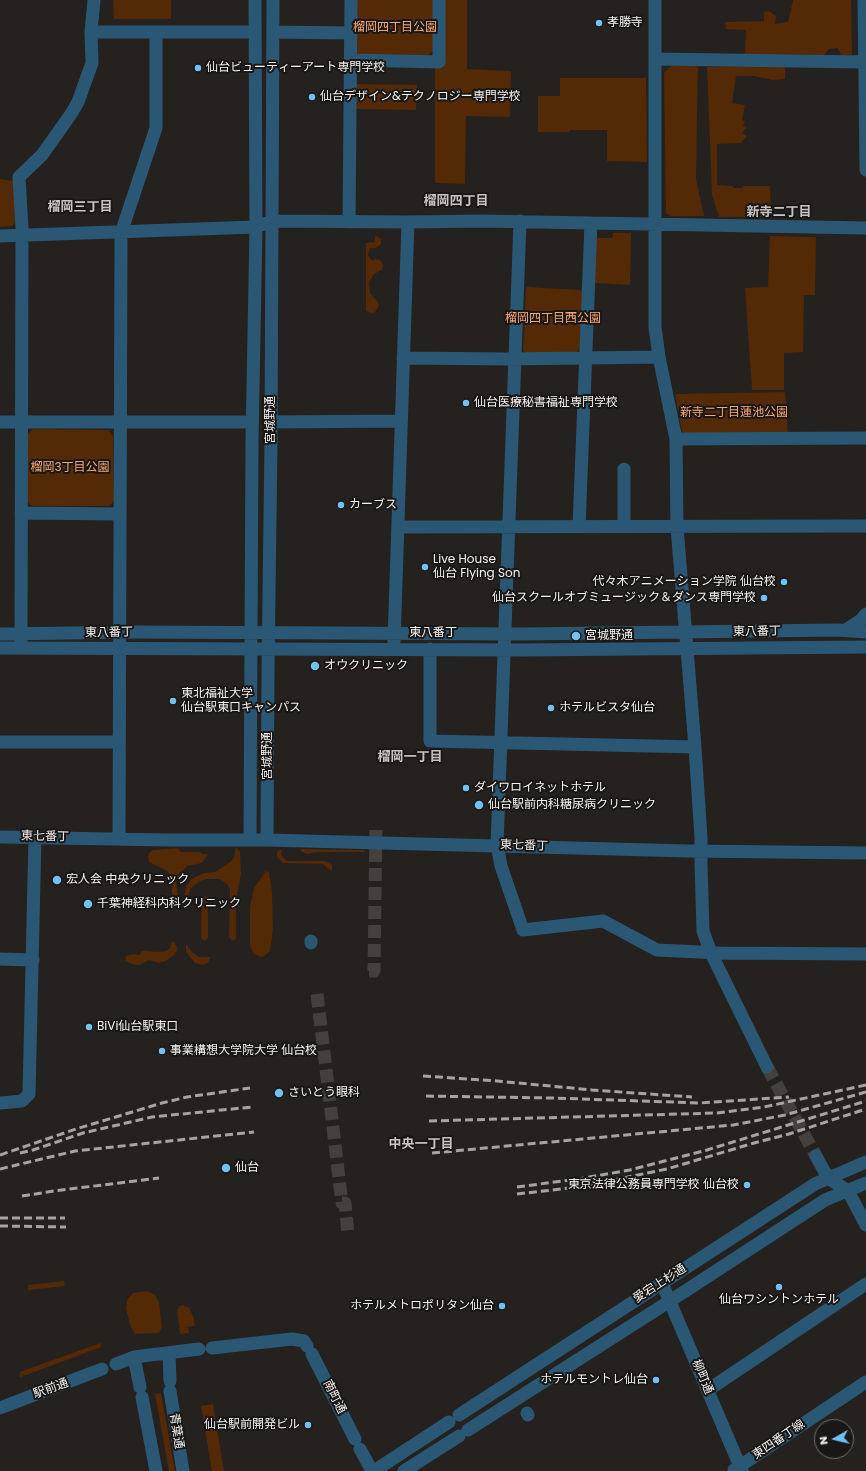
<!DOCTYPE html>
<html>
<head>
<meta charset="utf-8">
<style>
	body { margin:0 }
	#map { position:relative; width:866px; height:1471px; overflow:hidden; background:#24211f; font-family:Poppins,sans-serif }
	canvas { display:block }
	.north { position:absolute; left:814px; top:1419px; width:40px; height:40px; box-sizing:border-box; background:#1a1816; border:1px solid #716f6d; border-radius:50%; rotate:262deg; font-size:11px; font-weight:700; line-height:16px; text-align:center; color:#f4f2f0 }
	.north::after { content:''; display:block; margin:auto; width:14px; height:18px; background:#70c1f4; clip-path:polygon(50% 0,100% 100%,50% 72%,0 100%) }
</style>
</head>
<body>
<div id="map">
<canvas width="866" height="1471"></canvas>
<div class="north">N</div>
</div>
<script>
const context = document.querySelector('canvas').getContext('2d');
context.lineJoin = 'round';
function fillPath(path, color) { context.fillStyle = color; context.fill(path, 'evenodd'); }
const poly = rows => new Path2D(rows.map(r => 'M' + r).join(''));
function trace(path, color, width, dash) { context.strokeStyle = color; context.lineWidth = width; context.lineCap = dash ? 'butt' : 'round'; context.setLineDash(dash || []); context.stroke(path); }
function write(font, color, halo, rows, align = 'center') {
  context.font = font + ' Poppins,"Noto Sans JP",sans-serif'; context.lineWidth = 4; context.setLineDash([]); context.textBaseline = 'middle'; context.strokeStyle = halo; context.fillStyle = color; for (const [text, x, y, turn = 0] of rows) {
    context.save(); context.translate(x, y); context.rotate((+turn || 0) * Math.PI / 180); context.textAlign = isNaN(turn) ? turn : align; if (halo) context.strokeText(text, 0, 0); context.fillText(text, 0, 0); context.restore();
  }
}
const green = poly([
	[113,0,171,0,171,19,114,19],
	[356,0,434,0,433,51,427,56,358,55,356,53],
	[444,0,467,0,467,69,511,71,510,117,466,116,465,184,435,183,435,68,444,68],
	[793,0,851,0,852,55,841,55,838,48,829,49,824,55,745,54,746,30,726,29,725,22,764,21,764,12,769,11,776,16,775,24,784,23,785,22,788,22],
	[671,66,698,66,696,179,704,216,670,216,666,213,664,73],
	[785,66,785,79,773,80,754,76,736,76,732,103,745,105,742,120,745,121,743,125,746,128,742,133,747,136,741,143,717,144,717,185,733,186,733,188,743,188,743,186,770,186,771,217,719,217,712,195,707,67],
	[560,78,646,78,647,162,607,161,607,130,570,130,569,132,538,132,538,96,560,96],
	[356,84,417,85,416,110,356,109],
	[0,179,15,181,16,222,12,226,0,227],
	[613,233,631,233,630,285,594,283,595,238,612,238],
	[375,235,381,239,381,244,376,248,370,248,368,255,372,261,375,259,380,260,383,265,382,270,374,274,369,282,370,293,378,302,379,306,375,312,371,313,366,311,366,243,375,242],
	[770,236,816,237,815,295,804,295,803,352,784,353,784,390,752,390,745,288,768,287],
	[526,287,583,290,580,348,576,353,528,354,523,351],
	[785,392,788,433,685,433,682,432,675,394],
	[33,429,108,430,113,437,114,501,109,506,32,506,26,500,27,435],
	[236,847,240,852,241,874,236,900,236,939,232,941,229,937,230,891,229,887,227,884,221,880,217,879,206,879,200,881,190,889,187,903,185,903,185,893,186,886,193,878,204,873,215,872,229,863,234,858],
	[178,848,181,852,201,852,202,854,208,854,202,863,187,866,177,876,176,881,178,898,174,905,172,901,172,876,167,871,149,862,148,857,149,853,153,850],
	[281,849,282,850,281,855,287,861,326,861,332,865,332,870,331,871,323,864,283,863,277,857,277,852],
	[300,849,364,850,365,852,316,852,307,854,302,852],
	[266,871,269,872,272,892,273,929,270,951,266,955,261,957,254,954,250,946,250,907,254,888],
	[205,895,208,898,208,938,205,941,203,940,201,938,202,898],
	[172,941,176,945,177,950,174,955,166,961,159,963,149,960,140,965,135,965,125,961,126,956,134,954,139,955,142,951,161,952,166,951,170,948],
	[186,945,187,945,192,952,199,957,210,957,208,963,202,965,195,963,186,952],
	[64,1281,65,1286,29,1290,28,1289,28,1285],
	[147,1291,155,1295,159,1302,162,1327,159,1333,135,1334,131,1328,126,1309,127,1300,133,1293],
	[183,1305,189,1308,193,1316,195,1326,188,1327,189,1333,180,1334,177,1310,180,1306],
	[100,1343,101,1347,21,1377,19,1376,20,1372],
	[161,1393,175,1471,169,1471,155,1394],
	[213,1404,224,1471,212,1471,201,1406]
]);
const minorTunnel = poly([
	[369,971,374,971,376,825],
	[317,994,342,1203,345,1203,348,1234],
	[767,1067,816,1156]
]);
const minor = poly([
	[655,0,655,327,659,357,676,439,677,527,695,747,701,838,701,863,703,931,711,953,767,1067],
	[864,0,866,170],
	[91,32,255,32],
	[273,32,350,33],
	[655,59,866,62],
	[350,60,439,62,439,0],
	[520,221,497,845,501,866,523,930,603,921,657,950,720,953,866,954],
	[349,222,351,0],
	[0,236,256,227,272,221,408,222,481,221,866,228],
	[403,358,507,359,659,357],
	[0,422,252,422],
	[271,422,400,421],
	[676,439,866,438],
	[21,513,120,514],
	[398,527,866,526],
	[579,527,591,223],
	[624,527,624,469],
	[846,630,861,620,866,614],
	[0,634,138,632,522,634,838,630,866,632],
	[21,642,22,228,19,177,42,155,71,114,78,102,92,63,91,32,94,0],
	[394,642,408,222],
	[0,648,522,650,866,647],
	[430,649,430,741,695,747],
	[0,742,119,742],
	[0,837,167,840,267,840,689,851,866,853],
	[119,839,121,238,124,224,156,128,156,32],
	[250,840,252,441,256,227,255,0],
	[267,840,268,671,271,442,273,0],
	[311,943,311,941],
	[0,959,33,960],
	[0,1103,22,1101,29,1094,35,837],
	[816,1156,828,1178,848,1191,866,1225],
	[662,1283,742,1471],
	[212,1348,292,1339,304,1341,307,1346],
	[169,1353,170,1381],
	[312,1354,355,1439],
	[134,1357,140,1387],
	[116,1364,134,1357,199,1349],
	[708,1390,866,1284],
	[170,1391,183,1471],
	[142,1397,156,1471],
	[0,1408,102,1369],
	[527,1413,528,1415],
	[459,1415,815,1184,866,1162],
	[468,1430,670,1301,825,1200,866,1183],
	[360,1449,372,1471],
	[734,1470,866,1382],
	[374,1471,449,1422],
	[404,1471,459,1436]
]);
const rail = poly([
	[423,1076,497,1081,592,1090,692,1097],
	[426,1096,553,1098,700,1103,789,1097],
	[429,1121,717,1113,764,1107,866,1085],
	[20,1153,33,1150,83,1133,152,1117,252,1107],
	[432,1153,733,1125,785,1115,866,1092],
	[0,1155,76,1129,162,1103,187,1097,250,1088],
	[0,1169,75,1151,254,1132],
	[517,1187,578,1179,630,1170,707,1150,866,1101],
	[517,1194,579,1187,667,1169,754,1143,789,1134,866,1109],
	[22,1196,54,1191,159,1178],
	[0,1218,65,1218],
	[0,1226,66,1227]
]);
const markers = [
	[599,23,4,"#70c1f4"],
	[198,68,4,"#70c1f4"],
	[312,97,4,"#70c1f4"],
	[466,403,4,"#70c1f4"],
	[341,505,4,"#70c1f4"],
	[425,567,4,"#70c1f4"],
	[784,582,4,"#70c1f4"],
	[764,598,4,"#70c1f4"],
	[576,636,5,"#70c1f4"],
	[315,666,5,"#70c1f4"],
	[173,701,4,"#70c1f4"],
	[551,708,4,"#70c1f4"],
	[466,788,4,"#70c1f4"],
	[479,805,5,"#70c1f4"],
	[57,880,5,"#70c1f4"],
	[88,904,5,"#70c1f4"],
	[89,1027,4,"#70c1f4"],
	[162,1051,4,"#70c1f4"],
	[279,1093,5,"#70c1f4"],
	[226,1168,5,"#70c1f4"],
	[747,1185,4,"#70c1f4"],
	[779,1287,4,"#70c1f4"],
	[502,1306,4,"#70c1f4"],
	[656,1380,4,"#70c1f4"],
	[308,1425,4,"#70c1f4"]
];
const poiNames = [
	["孝勝寺",607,23],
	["仙台ビューティーアート専門学校",206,68],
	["仙台デザイン&テクノロジー専門学校",320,97],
	["仙台医療秘書福祉専門学校",474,403],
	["カーブス",349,505],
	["Live House",433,560],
	["仙台 Flying Son",433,574],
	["代々木アニメーション学院 仙台校",776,582,"right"],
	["仙台スクールオブミュージック＆ダンス専門学校",756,598,"right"],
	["宮城野通",585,636],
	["オウクリニック",324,666],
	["東北福祉大学",181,694],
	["仙台駅東口キャンパス",181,708],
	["ホテルビスタ仙台",559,708],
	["ダイワロイネットホテル",474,788],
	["仙台駅前内科糖尿病クリニック",488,805],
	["宏人会 中央クリニック",66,880],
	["千葉神経科内科クリニック",97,904],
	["BiVi仙台駅東口",97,1027],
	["事業構想大学院大学 仙台校",170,1051],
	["さいとう眼科",288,1093],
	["仙台",235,1168],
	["東京法律公務員専門学校 仙台校",739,1185,"right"],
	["仙台ワシントンホテル",779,1300,"center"],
	["ホテルメトロポリタン仙台",494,1306,"right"],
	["ホテルモントレ仙台",648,1380,"right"],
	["仙台駅前開発ビル",300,1425,"right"]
];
const parkNames = [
	["榴岡四丁目公園",395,28],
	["榴岡四丁目西公園",553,319],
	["新寺二丁目蓮池公園",734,413],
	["榴岡3丁目公園",70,468]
];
const streetNames = [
	["宮城野通",271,420,-90],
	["東八番丁",757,632,-1],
	["東八番丁",109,633,-1],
	["東八番丁",433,633],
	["宮城野通",268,756,-90],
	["東七番丁",45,837,1],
	["東七番丁",524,846,2],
	["愛宕上杉通",660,1284,-33],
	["柳町通",702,1377,67],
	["駅前通",51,1389,-20],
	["南町通",334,1397,63],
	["青葉通",176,1431,81],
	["東四番丁線",779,1440,-34]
];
const neighbourhoodNames = [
	["榴岡四丁目",456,202],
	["榴岡三丁目",80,208],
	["新寺二丁目",779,213],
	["榴岡一丁目",410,758],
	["中央一丁目",421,1145]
];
fillPath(green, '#542905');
trace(minorTunnel, '#43403e', 13, [13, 6]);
trace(minor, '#2a5874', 13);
trace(rail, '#a6a4a2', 3, [8, 4]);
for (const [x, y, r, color] of markers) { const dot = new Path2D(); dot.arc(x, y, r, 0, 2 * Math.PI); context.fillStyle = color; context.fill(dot); trace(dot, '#1a1816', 1.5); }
write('12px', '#f4f2f0', '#1a1816', poiNames, 'left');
write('12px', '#fca870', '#1a1816', parkNames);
write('12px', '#f4f2f0', '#1a1816', streetNames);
write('bold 13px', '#c7c3c1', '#1a1816', neighbourhoodNames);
</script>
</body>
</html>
